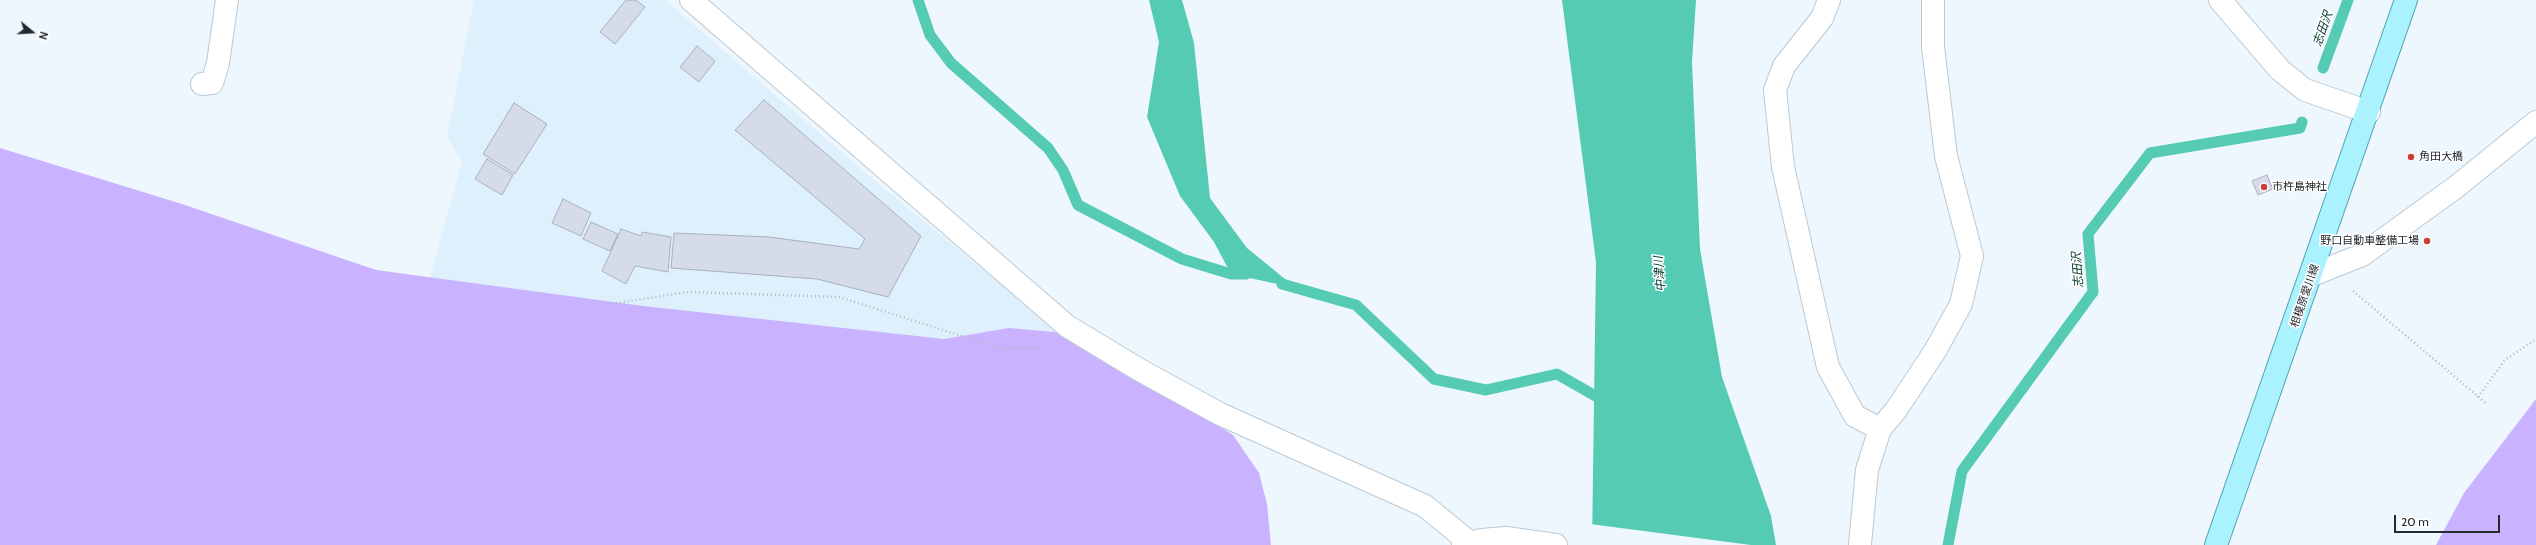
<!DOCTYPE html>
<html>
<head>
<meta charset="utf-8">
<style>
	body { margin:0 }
	#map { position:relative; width:2536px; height:545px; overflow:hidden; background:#eef7fd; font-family:Cabin,sans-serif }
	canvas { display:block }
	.north { position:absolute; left:12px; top:12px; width:40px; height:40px; -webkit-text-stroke:3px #fff; paint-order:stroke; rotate:108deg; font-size:11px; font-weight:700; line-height:16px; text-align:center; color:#23292d }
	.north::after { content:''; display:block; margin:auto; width:14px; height:18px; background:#23292d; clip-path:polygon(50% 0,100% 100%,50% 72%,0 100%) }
	.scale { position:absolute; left:2394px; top:515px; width:106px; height:18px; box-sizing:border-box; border:2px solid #23292d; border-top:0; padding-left:5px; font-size:12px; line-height:14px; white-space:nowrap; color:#23292d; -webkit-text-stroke:3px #fff; paint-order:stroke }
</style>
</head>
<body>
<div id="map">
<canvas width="2536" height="545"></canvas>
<div class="north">N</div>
<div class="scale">20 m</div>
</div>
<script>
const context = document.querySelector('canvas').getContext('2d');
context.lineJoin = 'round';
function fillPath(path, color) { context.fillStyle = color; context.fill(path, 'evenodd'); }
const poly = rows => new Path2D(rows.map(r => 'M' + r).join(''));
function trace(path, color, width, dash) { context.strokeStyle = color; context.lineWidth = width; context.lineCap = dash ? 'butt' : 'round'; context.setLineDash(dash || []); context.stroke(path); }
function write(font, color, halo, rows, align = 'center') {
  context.font = font + ' Cabin,"Noto Sans JP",sans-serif'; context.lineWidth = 3; context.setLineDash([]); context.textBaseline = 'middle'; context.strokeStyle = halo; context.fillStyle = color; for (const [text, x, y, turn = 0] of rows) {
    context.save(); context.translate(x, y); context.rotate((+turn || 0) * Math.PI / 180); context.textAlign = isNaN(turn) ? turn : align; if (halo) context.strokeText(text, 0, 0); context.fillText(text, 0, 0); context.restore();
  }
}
const built = poly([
	[474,0,665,0,868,175,1115,378,417,325,462,161,447,137]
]);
const green = poly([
	[0,148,182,204,376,270,643,306,944,339,1009,328,1077,334,1233,435,1259,473,1267,504,1271,545,0,545],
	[2536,399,2536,545,2436,545,2464,493]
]);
const water = poly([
	[1149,0,1182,0,1194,43,1210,198,1247,248,1296,288,1231,274,1214,242,1180,196,1147,117,1159,42],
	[1562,0,1696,0,1692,62,1700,249,1722,377,1771,516,1776,545,1592,545,1596,262]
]);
const pier = poly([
	[1590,524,1751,545,1590,545]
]);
const stream = poly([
	[918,0,930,35,951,63,1048,148,1063,170,1078,205,1182,259,1231,274,1246,274],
	[2323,68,2348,0],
	[1282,284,1356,305,1434,379,1486,390,1557,374,1606,402],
	[1948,545,1962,471,2093,292,2088,234,2150,153,2300,128,2302,122]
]);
const building = poly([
	[626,0,636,0,645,7,615,44,600,32,626,0],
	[697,46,715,61,699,82,680,67,697,46],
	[764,100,921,236,888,297,817,279,671,268,674,233,769,237,859,249,865,239,735,130,764,100],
	[514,103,547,124,515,174,483,154,514,103],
	[487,159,513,175,502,195,475,179,487,159],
	[2267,175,2273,189,2258,195,2252,181,2267,175],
	[563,199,591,213,581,236,552,223,563,199],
	[591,222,618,234,610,251,583,239,591,222],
	[621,229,641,236,642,232,671,237,668,272,635,266,626,284,602,271,621,229]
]);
const path = poly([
	[2353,291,2487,404],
	[604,305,688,292,839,297,1003,349,1046,348],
	[2478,397,2505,360,2536,339]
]);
const minor = poly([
	[691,0,1067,326,1138,369,1220,414,1425,506,1469,542],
	[1829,0,1822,18,1784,66,1775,90,1783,167,1828,367,1855,416,1880,429],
	[2220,0,2280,70,2305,90,2369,112],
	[202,84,212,83,218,63,227,0],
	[2312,275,2362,255,2456,187,2536,122],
	[1860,544,1867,470,1880,429,1896,410,1935,351,1961,304,1972,256,1946,156,1933,47,1933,0],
	[1463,545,1481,540,1506,538,1556,545]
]);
const major = poly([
	[2216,545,2406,0]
]);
const markers = [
	[2411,157,4,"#cb3e33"],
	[2264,187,4,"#cb3e33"],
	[2427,241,4,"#cb3e33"]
];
const poiNames = [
	["角田大橋",2419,157],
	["市杵島神社",2272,187],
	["野口自動車整備工場",2419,241,"right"]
];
const streetNames = [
	["相模原愛川線",2305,296,-71]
];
const waterNames = [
	["志田沢",2323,29,-70],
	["志田沢",2078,270,-94],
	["中津川",1660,274,-95]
];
fillPath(built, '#dff0fd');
fillPath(green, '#c9b2ff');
fillPath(water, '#56cbb3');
fillPath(pier, '#eef7fd');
trace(stream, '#56cbb3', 11);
fillPath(building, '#d5dbe9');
trace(building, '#aab0be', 1);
trace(minor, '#bbc9d3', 24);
trace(major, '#56a6b3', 24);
trace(path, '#b0b8bd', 2.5, [1, 3]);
trace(minor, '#fff', 22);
trace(major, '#aaf2fd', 22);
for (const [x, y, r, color] of markers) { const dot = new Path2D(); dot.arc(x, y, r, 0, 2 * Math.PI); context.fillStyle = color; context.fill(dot); trace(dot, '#fff', 1.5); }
write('11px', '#23292d', '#fff', poiNames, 'left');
write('11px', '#23292d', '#fff', streetNames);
write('italic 12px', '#033a31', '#fff', waterNames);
</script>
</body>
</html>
